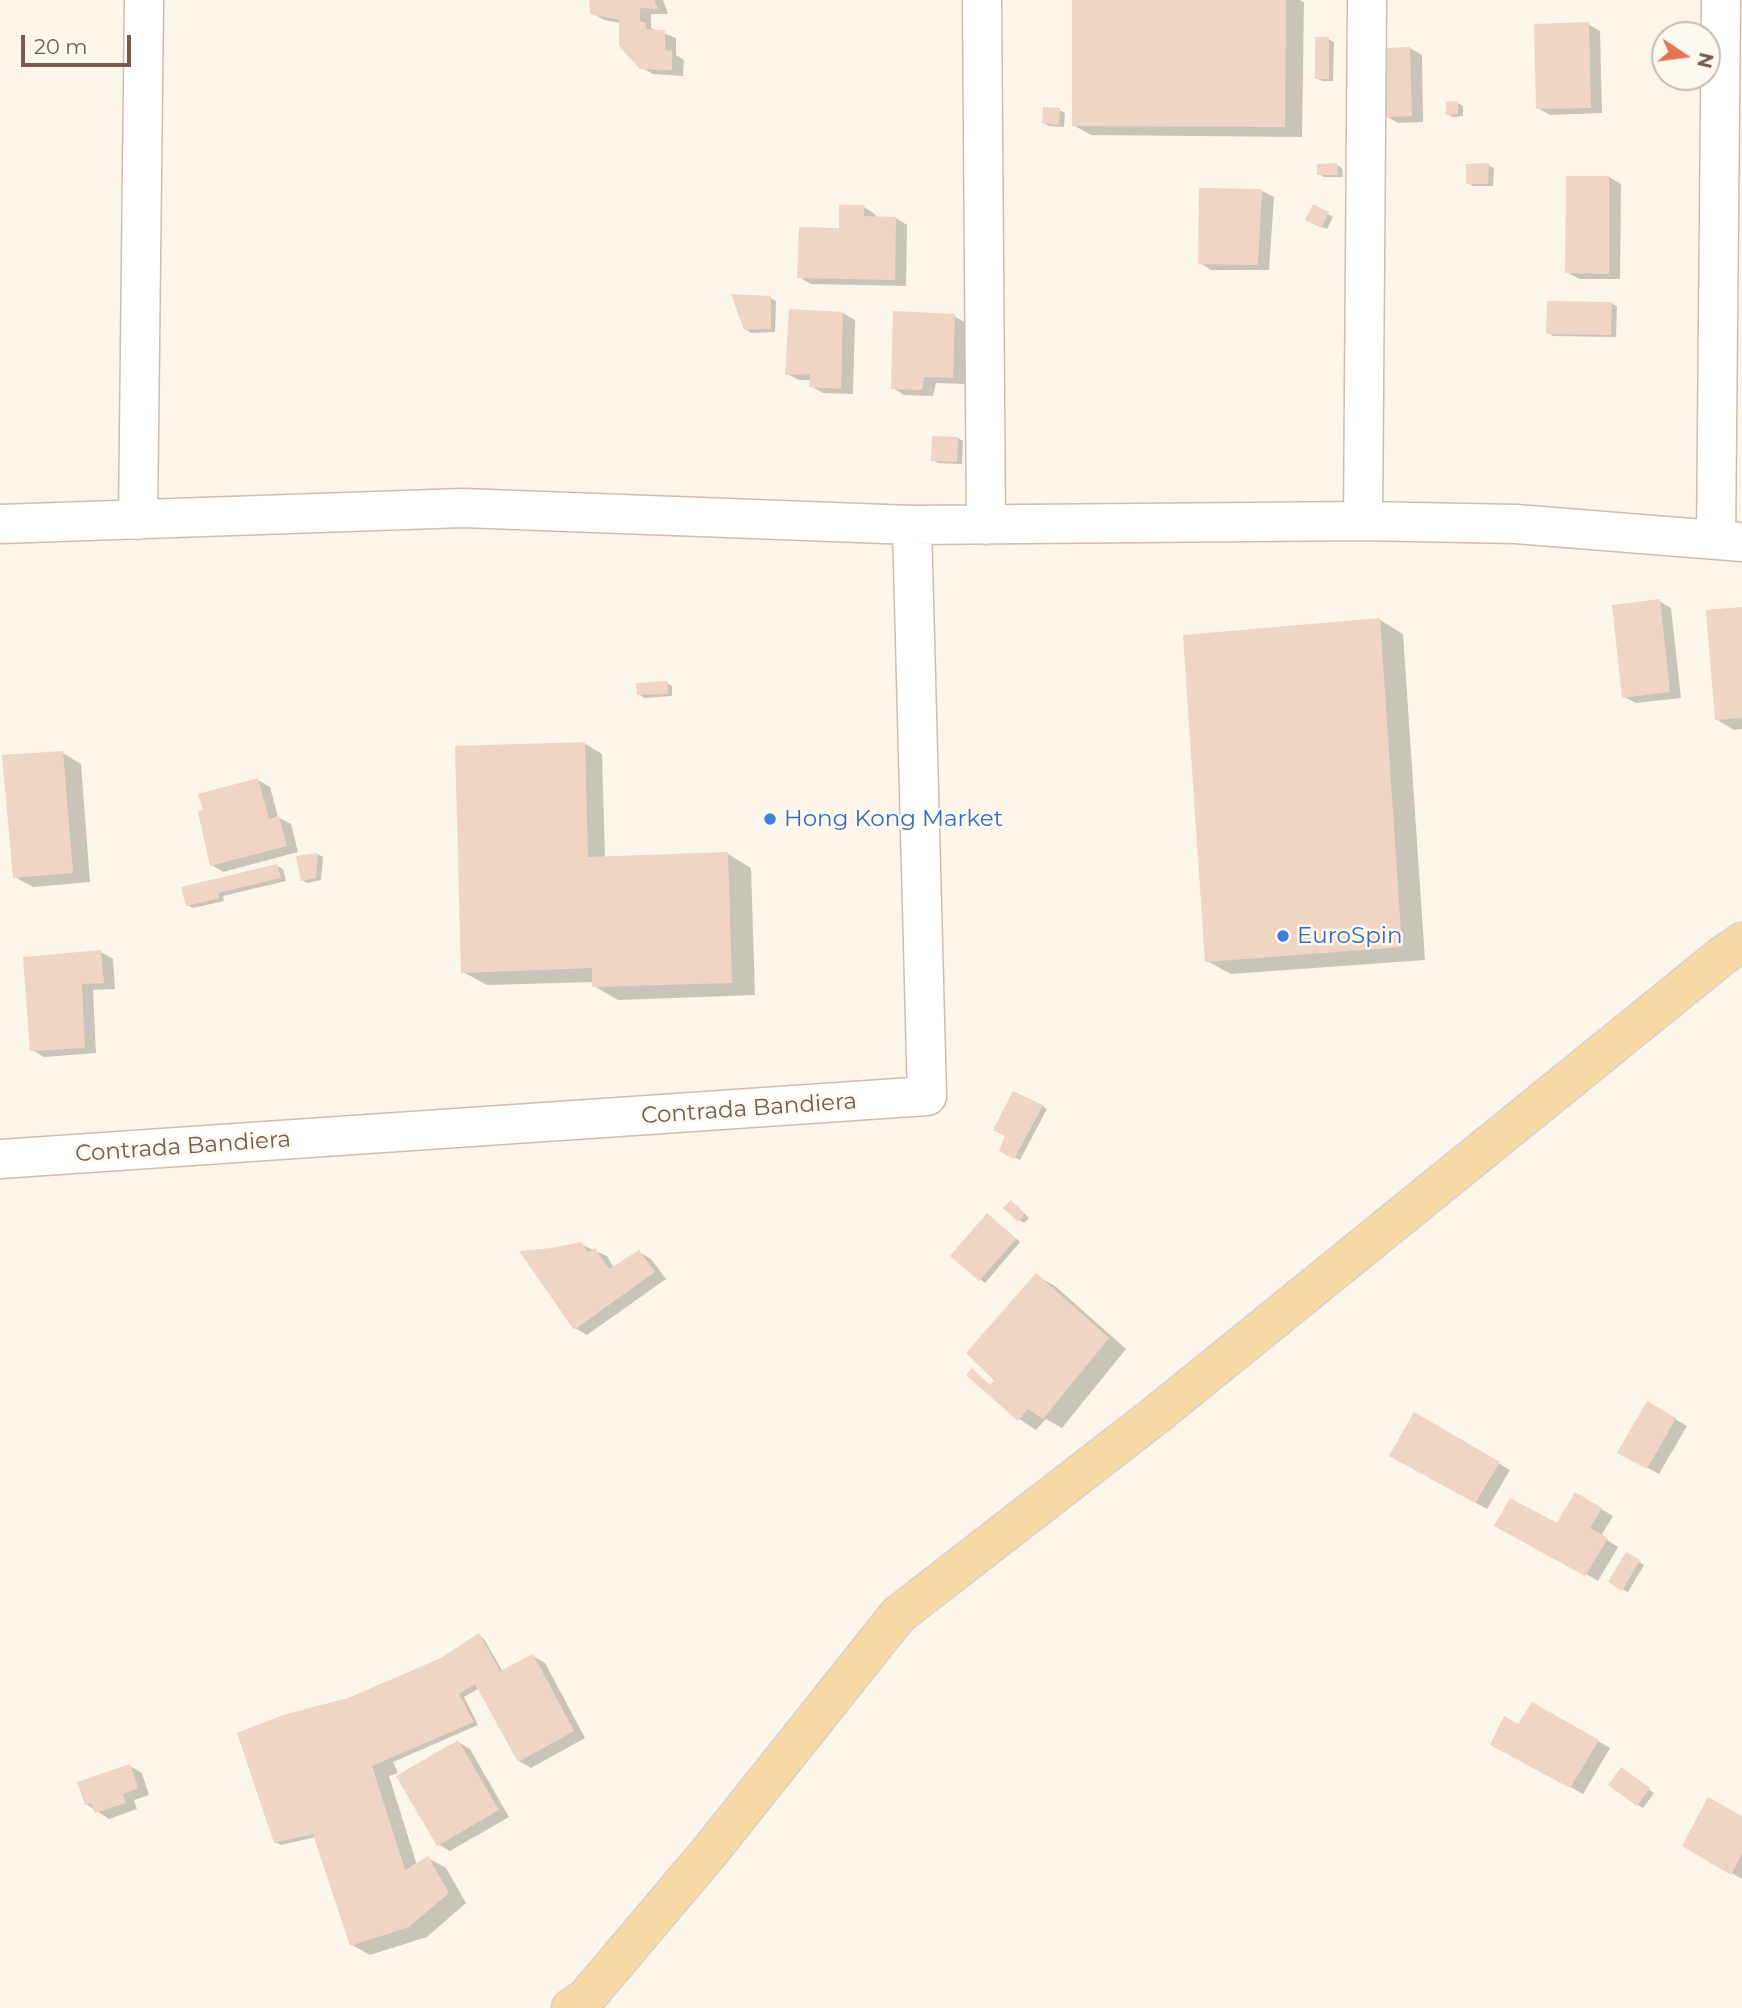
<!DOCTYPE html>
<html>
<head>
<meta charset="utf-8">
<style>
	body { margin:0 }
	#map { position:relative; width:1742px; height:2008px; overflow:hidden; background:#fcf5e9; font-family:Montserrat,sans-serif }
	canvas { display:block }
	.north { position:absolute; left:1651px; top:21px; width:70px; height:70px; box-sizing:border-box; background:#fef9f0; border:2px solid #c8baaf; border-radius:50%; rotate:103deg; font-size:19px; font-weight:700; line-height:28px; text-align:center; color:#765c4d }
	.north::after { content:''; display:block; margin:auto; width:24px; height:32px; background:#e17554; clip-path:polygon(50% 0,100% 100%,50% 72%,0 100%) }
	.scale { position:absolute; left:21px; top:35px; width:110px; height:32px; box-sizing:border-box; border:4px solid #765c4d; border-top:0; padding-left:9px; font-size:21px; line-height:24px; white-space:nowrap; color:#765c4d; -webkit-text-stroke:5px #fef9f0; paint-order:stroke }
</style>
</head>
<body>
<div id="map">
<canvas width="1742" height="2008"></canvas>
<div class="north">N</div>
<div class="scale">20 m</div>
</div>
<script>
const context = document.querySelector('canvas').getContext('2d');
context.lineJoin = 'round';
function fillPath(path, color) { context.fillStyle = color; context.fill(path, 'evenodd'); }
const poly = rows => new Path2D(rows.map(r => 'M' + r).join(''));
function trace(path, color, width, dash) { context.strokeStyle = color; context.lineWidth = width; context.lineCap = dash ? 'butt' : 'round'; context.setLineDash(dash || []); context.stroke(path); }
function write(font, color, halo, rows, align = 'center') {
  context.font = font + ' Montserrat,sans-serif'; context.lineWidth = 5; context.setLineDash([]); context.textBaseline = 'middle'; context.strokeStyle = halo; context.fillStyle = color; for (const [text, x, y, turn = 0] of rows) {
    context.save(); context.translate(x, y); context.rotate((+turn || 0) * Math.PI / 180); context.textAlign = isNaN(turn) ? turn : align; if (halo) context.strokeText(text, 0, 0); context.fillText(text, 0, 0); context.restore();
  }
}
const shadow = poly([
	[591,0,663,0,668,14,651,14,651,28,676,38,676,55,684,60,683,76,653,74,641,67,621,23,604,20,592,13],
	[1074,0,1300,0,1304,2,1302,137,1091,135,1073,125],
	[1588,24,1600,31,1602,113,1550,115,1538,108],
	[1328,39,1334,42,1333,81,1322,81,1316,78],
	[1410,48,1422,55,1423,122,1398,123,1386,116],
	[1458,103,1463,106,1463,116,1453,117,1448,114],
	[1045,109,1060,110,1065,113,1064,127,1049,126,1044,123],
	[1337,165,1342,168,1343,177,1324,177,1319,174],
	[1488,165,1494,168,1493,186,1473,186,1468,183],
	[1609,177,1621,184,1620,279,1579,279,1567,272],
	[1262,191,1274,197,1269,270,1211,270,1200,263],
	[864,207,875,214,876,218,896,218,907,225,906,286,811,284,799,277],
	[1314,207,1333,217,1327,229,1312,223],
	[770,298,776,301,775,332,751,333,745,329],
	[1611,303,1617,306,1616,337,1553,336,1548,333],
	[843,313,855,320,853,394,823,393,811,386,811,380,799,380,787,374],
	[954,316,966,323,965,384,936,383,933,396,904,395,893,388],
	[958,438,963,441,962,464,938,463,933,460],
	[1659,601,1671,608,1681,698,1636,703,1624,697],
	[1742,609,1742,729,1734,730,1716,719],
	[1380,620,1403,634,1425,960,1231,974,1207,961],
	[667,683,672,686,672,696,644,698,639,694],
	[584,743,602,754,605,858,728,854,751,868,755,995,618,1000,594,986,594,982,487,985,463,972],
	[63,753,81,764,90,882,33,887,15,877],
	[258,780,270,787,278,817,291,824,298,852,223,872,212,865],
	[318,854,323,857,321,880,307,883,302,880,298,857],
	[277,866,283,869,286,881,223,896,224,901,193,908,188,905],
	[101,952,113,959,115,989,93,990,96,1053,44,1057,32,1050],
	[1042,1106,1047,1109,1020,1160,1001,1150,1007,1136],
	[1016,1205,1029,1218,1024,1223,1019,1220],
	[992,1218,1020,1242,985,1283,952,1256],
	[580,1244,607,1256,614,1268,639,1252,651,1259,666,1279,587,1335,575,1328],
	[1037,1276,1055,1286,1126,1349,1062,1428,1046,1419,1036,1430,1019,1419,973,1370,992,1387],
	[1648,1403,1687,1426,1659,1474,1619,1452],
	[1415,1414,1510,1470,1487,1509,1391,1455],
	[1576,1494,1613,1516,1601,1536,1618,1547,1598,1581,1547,1551,1557,1525],
	[1627,1554,1644,1565,1628,1592,1610,1582],
	[479,1635,484,1639,503,1672,533,1656,545,1663,585,1738,531,1768,519,1761,480,1688,464,1697,478,1725,393,1762,398,1773,389,1776,417,1865,428,1858,446,1868,466,1903,427,1937,370,1955,352,1945,316,1837,281,1845,275,1842,349,1700,442,1660],
	[1533,1704,1610,1748,1583,1794,1492,1744,1519,1726],
	[458,1742,470,1749,509,1817,450,1851,438,1844],
	[130,1766,142,1773,149,1795,134,1800,137,1809,109,1819,86,1804],
	[1626,1773,1654,1793,1643,1808,1638,1805],
	[1742,1818,1742,1879,1684,1846]
]);
const building = poly([
	[589,0,654,0,658,9,640,8,640,21,646,23,646,29,665,30,665,50,672,51,672,70,640,69,619,46,619,20,590,14],
	[1072,0,1286,0,1285,127,1072,126],
	[1589,22,1591,108,1536,109,1534,24],
	[1315,37,1329,37,1329,79,1315,79],
	[1410,47,1412,116,1385,117,1385,48],
	[1458,101,1458,114,1446,115,1446,102],
	[1043,107,1060,108,1059,125,1042,123],
	[1337,163,1338,175,1317,175,1317,164],
	[1489,163,1488,184,1466,184,1466,164],
	[1566,176,1609,176,1609,274,1565,273],
	[1199,188,1262,189,1258,265,1198,264],
	[1313,204,1329,212,1321,228,1305,220],
	[839,205,864,205,864,216,896,217,895,280,797,278,799,227,839,228],
	[731,294,771,296,771,329,744,330],
	[1547,301,1612,302,1611,335,1546,334],
	[789,309,843,312,841,389,809,387,810,374,785,375],
	[893,311,955,314,953,378,924,377,922,390,891,389],
	[932,436,958,437,957,462,931,461],
	[1660,599,1670,692,1622,698,1612,605],
	[1742,607,1742,718,1715,720,1706,610],
	[1380,618,1402,947,1205,962,1183,635],
	[667,681,668,694,637,695,636,683],
	[585,742,588,857,728,852,732,983,592,987,592,968,461,973,455,746],
	[63,751,73,873,13,878,2,755],
	[258,778,269,819,279,816,287,846,210,866,198,812,203,810,198,794],
	[318,853,316,878,301,881,296,856],
	[277,864,281,878,218,893,219,898,186,906,181,887],
	[101,950,104,983,82,984,85,1048,30,1051,23,957],
	[1013,1091,1043,1105,1014,1159,999,1151,1005,1136,993,1130],
	[1011,1200,1025,1214,1018,1222,1003,1208],
	[987,1213,1016,1239,979,1281,950,1256],
	[581,1242,588,1252,595,1248,609,1269,639,1250,655,1272,574,1330,519,1251,552,1248],
	[1036,1273,1109,1338,1043,1419,1028,1409,1018,1421,966,1375,972,1368,990,1385,994,1381,966,1353],
	[1647,1401,1676,1418,1647,1469,1617,1453],
	[1414,1412,1500,1462,1475,1503,1389,1456],
	[1575,1492,1602,1508,1590,1528,1608,1538,1585,1576,1494,1526,1510,1498,1557,1523],
	[1626,1552,1640,1560,1622,1591,1608,1582],
	[479,1633,500,1671,533,1654,574,1731,518,1762,475,1684,459,1694,474,1722,372,1766,405,1870,428,1856,449,1893,409,1927,350,1946,313,1834,274,1843,237,1733,283,1715,348,1698,441,1658],
	[1532,1702,1599,1740,1570,1788,1490,1745,1504,1716,1518,1724],
	[458,1740,499,1810,437,1846,396,1776],
	[130,1764,138,1788,123,1794,126,1803,95,1813,91,1803,85,1805,77,1782],
	[1621,1767,1650,1788,1637,1806,1608,1785],
	[1708,1797,1742,1816,1742,1854,1731,1875,1682,1846]
]);
const minor = poly([
	[982,0,986,525],
	[138,520,144,0],
	[1363,521,1367,0],
	[0,524,463,508,912,525,1363,521,1516,524,1742,542],
	[1716,540,1721,0],
	[0,1159,927,1096,912,525]
]);
const major = poly([
	[571,2008,586,1998,711,1850,898,1615,1156,1415,1722,956,1742,942]
]);
const markers = [
	[770,819,7,"#3f7fe0"],
	[1283,936,7,"#3f7fe0"]
];
const shopNames = [
	["Hong Kong Market",784,819],
	["EuroSpin",1297,936]
];
const streetNames = [
	["Contrada Bandiera",749,1109,-4],
	["Contrada Bandiera",183,1147,-4]
];
fillPath(shadow, '#0003');
fillPath(building, '#f0d5c2');
trace(minor, '#cebdaf', 41);
trace(major, '#d9d1cd', 41);
trace(minor, '#fff', 38);
trace(major, '#f7daa5', 38);
for (const [x, y, r, color] of markers) { const dot = new Path2D(); dot.arc(x, y, r, 0, 2 * Math.PI); context.fillStyle = color; context.fill(dot); trace(dot, '#fef9f0', 2.5); }
write('23px', '#366cbe', '#fef9f0', shopNames, 'left');
write('23px', '#765c4d', '#fef9f0', streetNames);
</script>
</body>
</html>
